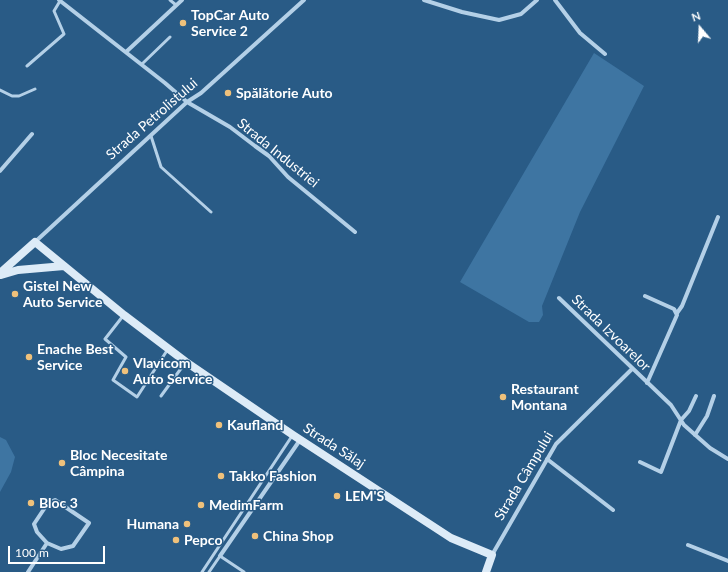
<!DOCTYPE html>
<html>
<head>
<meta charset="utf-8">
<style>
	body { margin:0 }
	#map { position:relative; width:728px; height:572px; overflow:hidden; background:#295b86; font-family:Lato,sans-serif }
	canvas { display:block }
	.north { position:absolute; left:680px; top:8px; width:40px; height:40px; -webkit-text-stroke:3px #295b86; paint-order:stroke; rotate:341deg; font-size:11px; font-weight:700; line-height:16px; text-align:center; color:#fff }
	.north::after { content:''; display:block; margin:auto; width:14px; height:18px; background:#fff; clip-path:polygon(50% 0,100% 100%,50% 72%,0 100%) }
	.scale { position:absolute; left:8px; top:546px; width:97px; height:18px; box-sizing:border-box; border:2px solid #fff; border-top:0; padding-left:5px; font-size:12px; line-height:14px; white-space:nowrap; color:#fff; -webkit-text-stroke:3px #295b86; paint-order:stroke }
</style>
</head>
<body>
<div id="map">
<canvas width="728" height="572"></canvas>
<div class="north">N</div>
<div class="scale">100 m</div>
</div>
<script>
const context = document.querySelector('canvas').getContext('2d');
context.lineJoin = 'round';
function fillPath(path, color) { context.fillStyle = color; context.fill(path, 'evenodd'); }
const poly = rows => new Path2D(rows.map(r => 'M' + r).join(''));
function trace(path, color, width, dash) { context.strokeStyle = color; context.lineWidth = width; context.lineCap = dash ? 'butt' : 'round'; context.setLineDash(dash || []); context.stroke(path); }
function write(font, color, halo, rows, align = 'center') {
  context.font = font + ' Lato,sans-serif'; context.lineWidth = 3; context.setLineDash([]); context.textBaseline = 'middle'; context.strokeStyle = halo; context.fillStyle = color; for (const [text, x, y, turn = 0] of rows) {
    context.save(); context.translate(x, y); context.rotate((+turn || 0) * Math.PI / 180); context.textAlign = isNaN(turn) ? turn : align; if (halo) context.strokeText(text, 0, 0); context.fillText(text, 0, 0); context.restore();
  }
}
const green = poly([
	[594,53,644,86,580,212,542,306,543,315,539,322,529,322,460,282],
	[0,437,6,440,15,457,11,472,0,492]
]);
const lane = poly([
	[170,0,176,5],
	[142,64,170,37],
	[27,66,64,34,54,11,60,1],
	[0,90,12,96,19,96,35,89],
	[151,136,161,167,211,212],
	[123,316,105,339,126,357,113,380,137,397,168,349],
	[161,396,185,363],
	[202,572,292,436],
	[209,572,220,556,244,572]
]);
const street = poly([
	[59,0,165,83,187,102,230,127,255,146,269,156,288,177,355,232],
	[424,0,462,12,499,20,521,14,537,0],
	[555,0,580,33,605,54],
	[126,52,182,0],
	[0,171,32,134],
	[35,242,187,102,201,93,304,0],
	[645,296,674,309,677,315,647,383],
	[559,298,671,405,684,425,710,448,728,459],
	[677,313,682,306,718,217],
	[695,435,707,416,714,396],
	[547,459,613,510],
	[640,462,661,472,681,420,689,411,696,396],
	[688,545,728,561],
	[492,555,556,444,632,369],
	[220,556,300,440],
	[28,572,47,543,61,549,73,546,89,523,55,500,48,503,34,524,37,532,47,543]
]);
const secondary = poly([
	[0,273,35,242,124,315,186,362,293,435,451,538,492,555,486,572],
	[1,275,18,270,64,266]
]);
const markers = [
	[183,23,4,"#efc17b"],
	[228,93,4,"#efc17b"],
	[15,294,4,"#efc17b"],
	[29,357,4,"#efc17b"],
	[125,371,4,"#efc17b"],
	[503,397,4,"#efc17b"],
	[219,425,4,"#efc17b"],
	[62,463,4,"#efc17b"],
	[221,476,4,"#efc17b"],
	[337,496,4,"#efc17b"],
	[31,503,4,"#efc17b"],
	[201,505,4,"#efc17b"],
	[187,524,4,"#efc17b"],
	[255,536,4,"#efc17b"],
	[176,540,4,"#efc17b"]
];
const poiNames = [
	["TopCar Auto",191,15],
	["Service 2",191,31],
	["Spălătorie Auto",236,93],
	["Gistel New",23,286],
	["Auto Service",23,302],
	["Enache Best",37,349],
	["Service",37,365],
	["Vlavicom",133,363],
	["Auto Service",133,379],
	["Restaurant",511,389],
	["Montana",511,405],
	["Kaufland",227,425],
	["Bloc Necesitate",70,455],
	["Câmpina",70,471],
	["Takko Fashion",229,476],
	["LEM'S",345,496],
	["Bloc 3",39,503],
	["MedimFarm",209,505],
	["Humana",179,524,"right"],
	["China Shop",263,536],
	["Pepco",184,540]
];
const streetNames = [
	["Strada Petrolistului",152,119,-41],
	["Strada Industriei",278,153,39],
	["Strada Izvoarelor",611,333,44],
	["Strada Sălaj",334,446,33],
	["Strada Câmpului",524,476,-59]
];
fillPath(green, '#3e75a2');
trace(lane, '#b4d0e7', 3);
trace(street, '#b4d0e7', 4);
trace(secondary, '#ddebf7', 8);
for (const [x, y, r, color] of markers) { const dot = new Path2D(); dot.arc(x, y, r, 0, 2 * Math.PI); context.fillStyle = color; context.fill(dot); trace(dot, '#295b86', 1.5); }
write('bold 14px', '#fff', '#295b86', poiNames, 'left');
write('14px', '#fff', '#295b86', streetNames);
</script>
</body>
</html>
